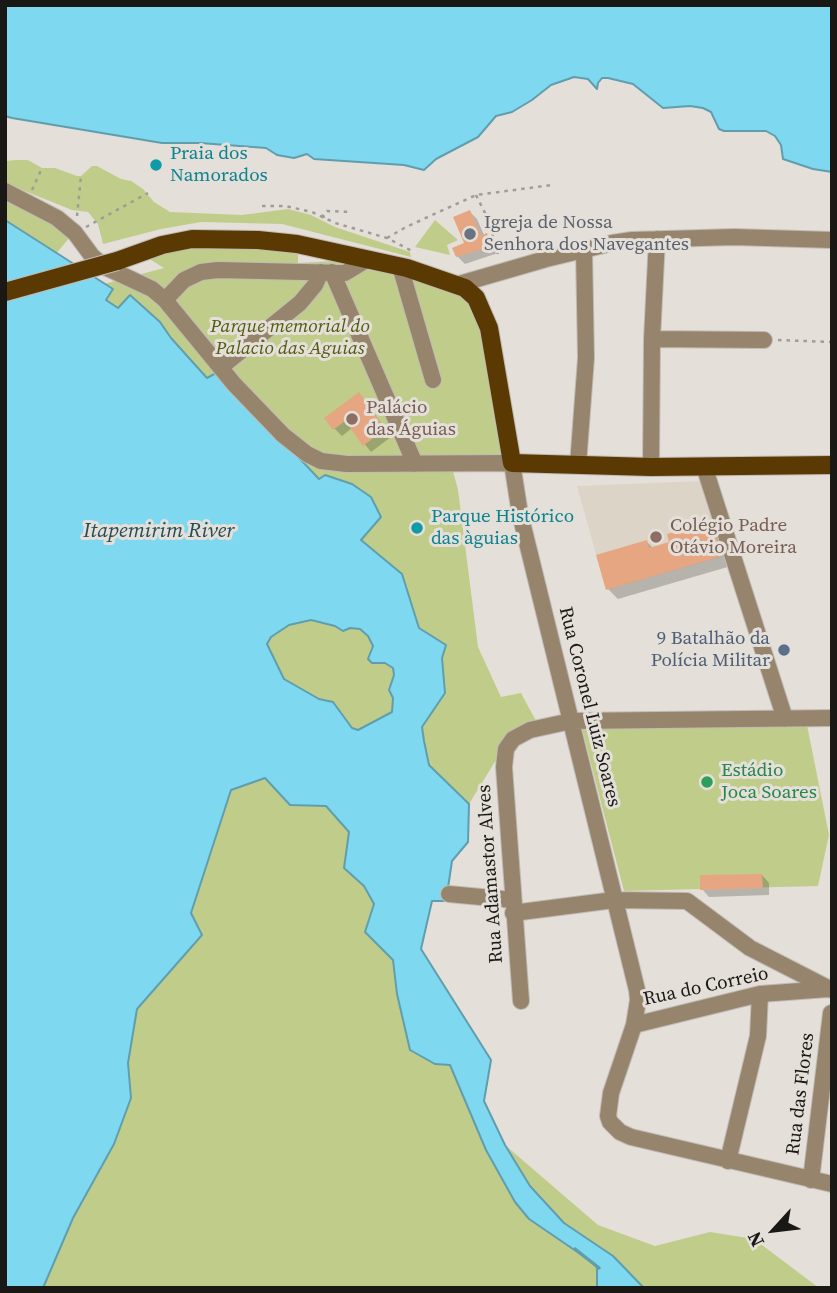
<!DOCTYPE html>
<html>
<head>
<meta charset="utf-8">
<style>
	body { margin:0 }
	#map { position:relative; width:837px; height:1293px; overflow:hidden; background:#e4dfd8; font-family:"Source Serif 4",serif }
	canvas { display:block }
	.frame { position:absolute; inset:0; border:7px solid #191815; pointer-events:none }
	.north { position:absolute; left:739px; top:1195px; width:70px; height:70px; -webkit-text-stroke:5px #e4dfd8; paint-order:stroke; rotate:243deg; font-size:19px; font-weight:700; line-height:28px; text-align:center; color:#191815 }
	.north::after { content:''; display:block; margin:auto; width:24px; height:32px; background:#191815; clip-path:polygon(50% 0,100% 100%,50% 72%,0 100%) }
</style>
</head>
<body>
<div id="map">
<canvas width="837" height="1293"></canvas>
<div class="frame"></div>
<div class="north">N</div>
</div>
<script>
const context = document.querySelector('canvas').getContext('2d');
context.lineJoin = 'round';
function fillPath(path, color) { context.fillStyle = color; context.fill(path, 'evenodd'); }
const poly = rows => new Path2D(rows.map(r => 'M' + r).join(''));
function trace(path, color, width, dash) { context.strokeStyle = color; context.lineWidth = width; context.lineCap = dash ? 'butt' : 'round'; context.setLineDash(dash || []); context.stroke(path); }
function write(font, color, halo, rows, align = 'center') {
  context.font = font + ' "Source Serif 4",serif'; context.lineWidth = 6; context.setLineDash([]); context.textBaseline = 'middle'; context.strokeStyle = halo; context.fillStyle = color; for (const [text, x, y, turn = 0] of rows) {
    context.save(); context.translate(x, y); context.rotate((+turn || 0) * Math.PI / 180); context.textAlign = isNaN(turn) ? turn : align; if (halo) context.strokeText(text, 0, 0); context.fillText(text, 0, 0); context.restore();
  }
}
const built = poly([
	[705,481,727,555,606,590,577,486]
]);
const green = poly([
	[16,160,28,160,42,168,55,168,77,176,81,176,92,166,97,166,121,179,131,181,143,189,154,202,170,212,242,215,288,209,311,215,335,227,410,252,411,257,282,224,201,222,161,229,103,244,98,224,88,212,72,210,5,183,5,161],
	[5,201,41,212,69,238,56,254,5,220],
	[435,220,458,240,447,245,450,255,415,247],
	[243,244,298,254,298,263,368,259,465,288,485,345,510,459,450,460,458,490,478,647,501,697,521,693,536,721,507,737,496,760,469,804,429,765,422,728,445,693,442,658,419,628,402,574,360,540,371,497,352,484,325,475,319,480,305,462,207,378,171,338,160,322,129,296,118,308,106,300,104,284,164,268,151,260,153,252,174,247],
	[311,620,335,626,343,631,350,628,360,629,368,636,373,646,370,651,393,668,394,675,389,690,393,698,392,712,358,730,352,728,333,702,319,699,284,679,267,644,271,637,289,625],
	[807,725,829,835,818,886,624,891,582,729],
	[265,778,290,805,326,806,349,832,344,868,364,886,374,904,365,932,393,960,397,994,410,1050,435,1064,450,1065,486,1150,515,1202,529,1219,595,1264,597,1268,597,1288,43,1288,73,1218,114,1144,131,1098,128,1063,137,1009,202,936,191,913,231,790],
	[505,1145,598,1225,655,1246,710,1232,754,1239,819,1288,644,1288,613,1256,564,1223,546,1206,530,1186]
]);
const water = poly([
	[5,5,832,5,832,172,813,169,783,159,781,145,775,136,766,131,724,131,719,129,711,112,703,108,690,106,663,108,633,84,608,78,602,78,598,83,597,89,588,79,574,77,551,85,532,100,512,112,496,116,478,137,436,159,424,170,404,165,314,159,307,154,294,158,277,155,266,148,200,143,162,143,12,118,5,116,5,5],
	[5,220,113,289,106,300,118,308,130,295,160,322,171,338,207,378,218,372,319,479,325,475,352,484,371,497,381,517,361,540,402,574,419,628,446,645,442,658,445,693,422,727,424,741,429,765,469,804,468,842,452,861,446,901,432,901,421,949,491,1060,484,1101,505,1145,530,1186,564,1223,613,1256,644,1288,597,1288,597,1268,595,1264,529,1219,515,1202,486,1150,450,1065,435,1064,410,1050,397,994,393,960,365,932,374,904,364,886,344,868,349,832,326,806,290,805,265,778,231,790,191,913,202,935,137,1009,128,1063,131,1098,114,1144,73,1218,43,1288,5,1288,5,220],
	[311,620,335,626,343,631,350,628,360,629,368,636,373,646,368,659,372,663,385,663,393,668,394,675,389,690,393,698,392,712,358,730,352,728,333,702,319,699,284,679,267,644,271,637,289,625,311,620]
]);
const shadow = poly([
	[470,212,477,219,484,235,487,235,494,242,498,253,465,264,457,256,466,244],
	[366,402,391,437,371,452,352,428,342,436,334,428],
	[710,523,720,533,731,566,618,599,608,589,647,542,653,548,671,543],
	[762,875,769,883,769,895,709,897,702,889]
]);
const stream = poly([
	[575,1249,599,1268]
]);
const building = poly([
	[470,210,481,235,487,233,492,246,456,257,452,248,464,243,453,217],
	[359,392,385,429,363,446,345,421,333,430,324,418],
	[711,521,722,556,606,590,596,555,647,540,649,548,669,542,667,534],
	[762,874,763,888,700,890,700,875]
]);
const path = poly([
	[32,190,42,168],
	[476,195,487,217,499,257],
	[262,206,285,206,312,212,335,223,387,238,412,251,413,253],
	[77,216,81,176],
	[324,218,323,215,327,211,352,212],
	[86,227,148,193],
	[387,238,406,227,476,195,552,185],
	[778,340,832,342]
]);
const minor = poly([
	[5,191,57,218,75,233,92,256,105,267,152,289,165,300,234,384,283,435,307,454,321,461,347,464,512,463,520,514,637,990,638,1000,634,1025,611,1093,608,1116,610,1122,620,1132,631,1137,832,1184],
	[400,266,433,380],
	[332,272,415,464],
	[456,285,546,259,612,243,632,240,734,237,832,240],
	[165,300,184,280,201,272,218,270,345,273,368,259],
	[652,339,764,340],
	[221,367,300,303,315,285,321,272],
	[578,465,586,358,584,249],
	[704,466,785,719],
	[651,467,652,339,657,239],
	[449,894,513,900],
	[513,913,614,900,687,901,750,948,832,990],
	[521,1001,504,767,506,749,513,739,530,730,571,721,832,718],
	[634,1025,760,994,828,989],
	[728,1161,758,1036,760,994],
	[811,1180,831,1013]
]);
const major = poly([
	[117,261,162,245,192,239,258,240,297,244,407,268,465,288,476,298,489,328,512,463,651,467,832,465]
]);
const majorBridge = poly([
	[5,292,117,261]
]);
const markers = [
	[156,165,7,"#0f9aa8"],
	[470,234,7,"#6b7280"],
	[352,419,7,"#8d6e63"],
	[417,528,7,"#0f9aa8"],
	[656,537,7,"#8d6e63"],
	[784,650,7,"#5c6f8a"],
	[707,782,7,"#2e9e5b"]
];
const cultureNames = [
	["Praia dos",170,154],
	["Namorados",170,176],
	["Parque Histórico",431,517],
	["das àguias",431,539]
];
const worshipNames = [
	["Igreja de Nossa",484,223],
	["Senhora dos Navegantes",484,245]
];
const parkNames = [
	["Parque memorial do",290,327],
	["Palacio das Aguias",290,349]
];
const educationNames = [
	["Palácio",366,408],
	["das Águias",366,430],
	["Colégio Padre",670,526],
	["Otávio Moreira",670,548]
];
const serviceNames = [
	["9 Batalhão da",770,639],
	["Polícia Militar",770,661]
];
const streetNames = [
	["Rua Coronel Luiz Soares",589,707,76],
	["Rua Adamastor Alves",491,874,-94],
	["Rua do Correio",706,987,-12],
	["Rua das Flores",801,1094,-83]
];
const leisureNames = [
	["Estádio",721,771],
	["Joca Soares",721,793]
];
const waterNames = [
	["Itapemirim River",159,532]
];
fillPath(built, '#dcd4c6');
fillPath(green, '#c0cd8a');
fillPath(water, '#7ed8ef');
trace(water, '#609eae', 2);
fillPath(shadow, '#0003');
trace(stream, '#609eae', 3.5);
fillPath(building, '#e7a682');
trace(minor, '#bfbbb5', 18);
trace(major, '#bfbbb5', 20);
trace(path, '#a09c97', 2.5, [3.5, 5]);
trace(minor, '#97846c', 16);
trace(major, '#5a3903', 18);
trace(majorBridge, '#bfbbb5', 20, []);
trace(majorBridge, '#5a3903', 18);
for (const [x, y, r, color] of markers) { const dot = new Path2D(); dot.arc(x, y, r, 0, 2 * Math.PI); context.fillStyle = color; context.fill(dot); trace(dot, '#e4dfd8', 2.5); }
write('19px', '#0d838f', '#e4dfd8', cultureNames, 'left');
write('19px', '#5b616d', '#e4dfd8', worshipNames, 'left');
write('italic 19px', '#525c0e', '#e4dfd8', parkNames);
write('19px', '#785e54', '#e4dfd8', educationNames, 'left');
write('19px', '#4e5e75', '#e4dfd8', serviceNames, 'right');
write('19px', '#191815', '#e4dfd8', streetNames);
write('19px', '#27864d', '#e4dfd8', leisureNames, 'left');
write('italic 21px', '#234c56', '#e4dfd8', waterNames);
</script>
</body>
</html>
